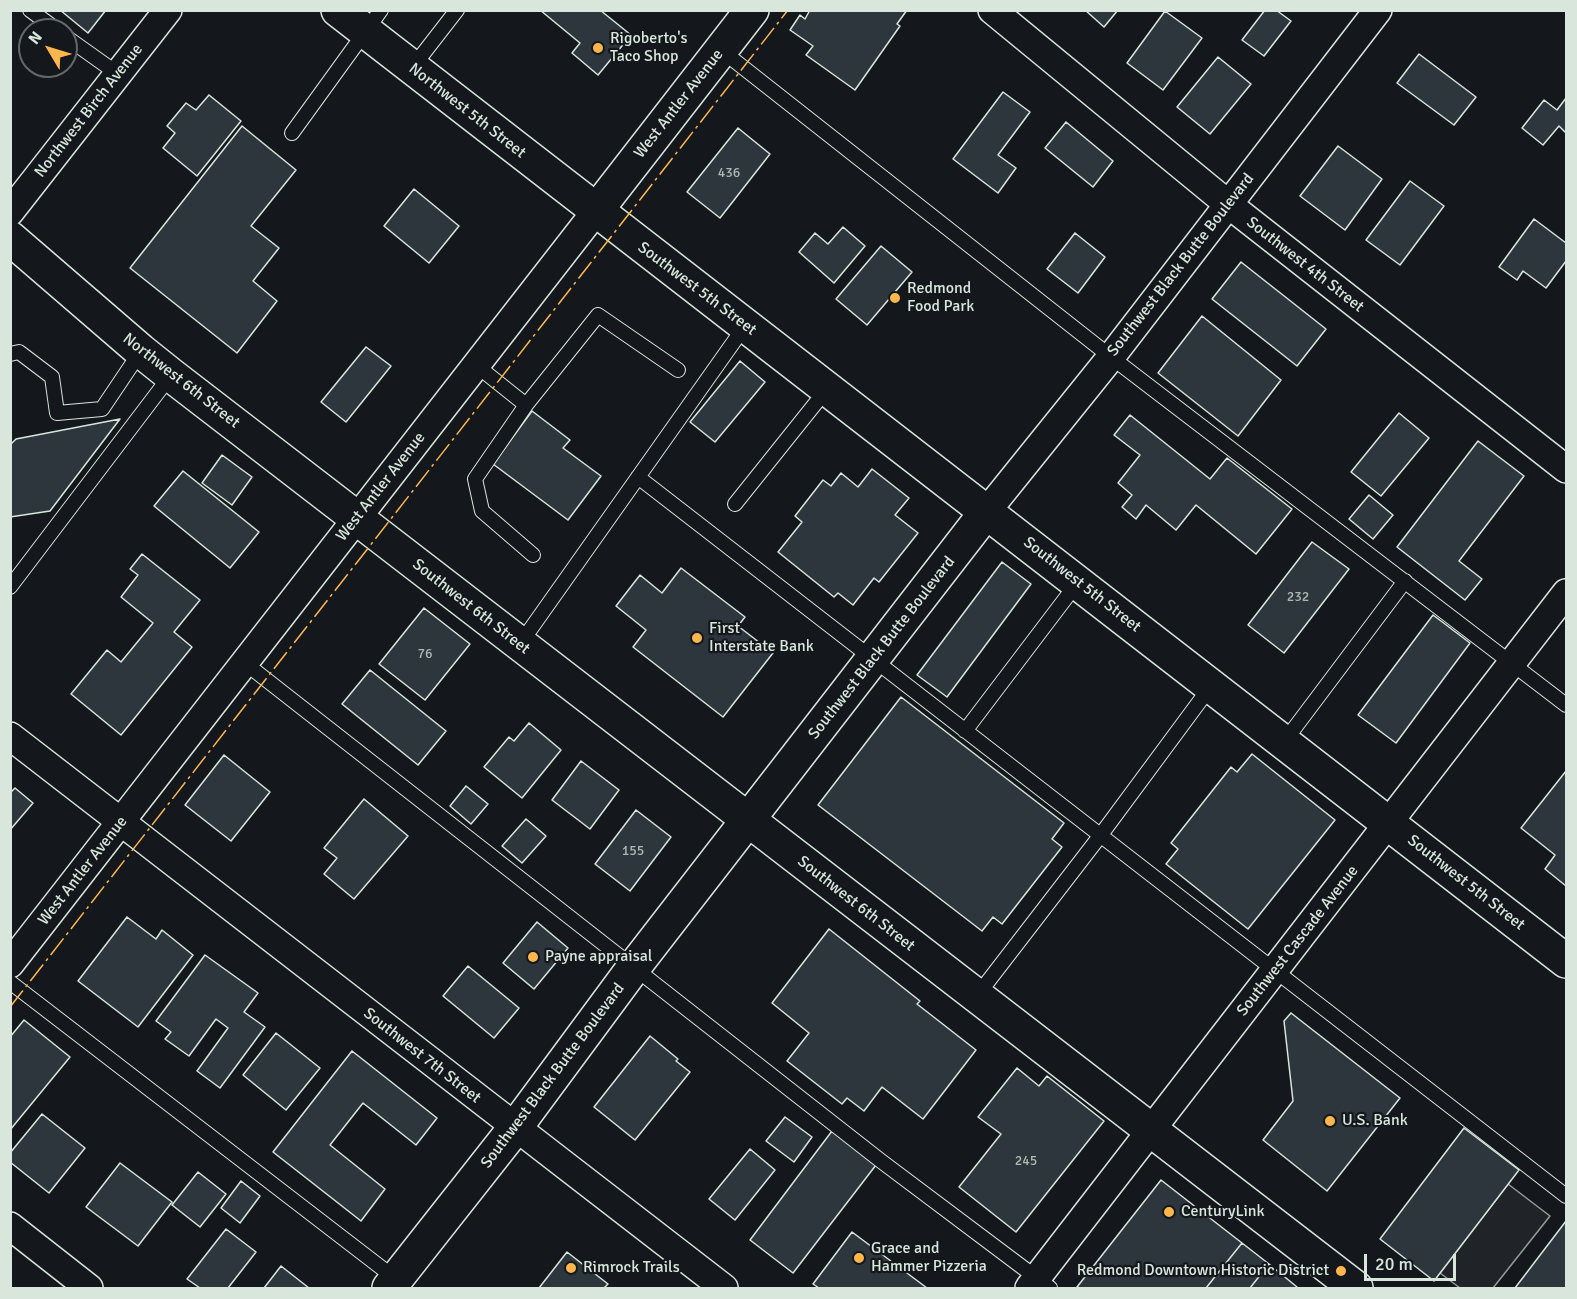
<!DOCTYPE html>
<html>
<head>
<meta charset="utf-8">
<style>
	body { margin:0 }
	#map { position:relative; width:1577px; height:1299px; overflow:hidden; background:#14181c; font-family:Signika,sans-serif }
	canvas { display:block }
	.frame { position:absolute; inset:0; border:12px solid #d8e6dc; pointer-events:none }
	.north { position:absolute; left:18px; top:18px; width:60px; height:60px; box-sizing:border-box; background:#14181c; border:2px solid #626a69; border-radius:50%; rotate:308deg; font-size:16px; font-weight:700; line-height:24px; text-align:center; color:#d8e6dc }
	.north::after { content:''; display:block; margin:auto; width:21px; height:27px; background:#ffb74d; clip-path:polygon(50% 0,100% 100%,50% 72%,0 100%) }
	.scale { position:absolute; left:1364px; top:1254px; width:92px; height:27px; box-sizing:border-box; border:3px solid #d8e6dc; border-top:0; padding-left:8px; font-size:18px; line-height:21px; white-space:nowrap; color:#d8e6dc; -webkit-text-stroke:4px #14181c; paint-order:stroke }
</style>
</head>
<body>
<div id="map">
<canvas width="1577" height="1299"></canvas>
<div class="frame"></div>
<div class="north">N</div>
<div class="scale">20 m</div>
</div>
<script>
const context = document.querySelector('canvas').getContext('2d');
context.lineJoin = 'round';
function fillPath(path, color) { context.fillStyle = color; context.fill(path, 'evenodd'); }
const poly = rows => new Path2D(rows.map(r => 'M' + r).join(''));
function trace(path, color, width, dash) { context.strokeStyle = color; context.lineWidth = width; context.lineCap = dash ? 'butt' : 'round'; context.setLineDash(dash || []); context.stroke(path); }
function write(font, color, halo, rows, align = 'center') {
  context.font = font + ' Signika,sans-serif'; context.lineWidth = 4.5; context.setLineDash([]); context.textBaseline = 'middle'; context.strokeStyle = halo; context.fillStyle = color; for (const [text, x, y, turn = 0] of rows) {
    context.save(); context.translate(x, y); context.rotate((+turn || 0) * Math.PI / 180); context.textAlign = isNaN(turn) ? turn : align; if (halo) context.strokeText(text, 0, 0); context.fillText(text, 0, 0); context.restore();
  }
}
const green = poly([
	[1508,1184,1550,1216,1493,1288,1460,1288,1440,1273,1508,1184]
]);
const building = poly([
	[60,10,106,10,88,33,60,10],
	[540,10,600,10,631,35,598,75,572,53,580,43,540,10],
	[810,10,907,10,897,24,900,26,855,90,806,55,813,46,790,30,800,15,805,19,810,10],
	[1085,10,1118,10,1104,27,1085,10],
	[1265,10,1276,10,1291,21,1264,56,1242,40,1265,10],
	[1165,11,1202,38,1163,90,1127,63,1165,11],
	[1419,54,1476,97,1454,125,1397,83,1419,54],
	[1218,57,1251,84,1210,134,1177,107,1218,57],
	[1003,92,1030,112,998,155,1016,168,998,193,953,159,1003,92],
	[209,95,241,121,197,176,163,148,175,133,167,126,186,103,196,110,209,95],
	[1566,98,1566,133,1559,126,1543,145,1522,128,1544,100,1557,110,1566,98],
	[1066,122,1113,161,1093,187,1045,148,1066,122],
	[242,126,296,170,251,226,279,248,253,281,277,301,237,353,130,268,242,126],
	[738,128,770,154,720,218,687,192,738,128],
	[1338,146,1382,179,1345,230,1300,196,1338,146],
	[1410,181,1444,206,1400,265,1366,240,1410,181],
	[414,189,459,226,429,263,384,226,414,189],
	[1534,219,1566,243,1566,261,1546,288,1523,271,1517,280,1499,267,1534,219],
	[843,227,865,246,834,283,799,252,815,233,828,244,843,227],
	[1075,233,1105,257,1078,293,1047,269,1075,233],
	[881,246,912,272,867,325,836,299,881,246],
	[1241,262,1326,329,1297,366,1212,299,1241,262],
	[1202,316,1281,380,1238,436,1158,373,1202,316],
	[366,347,391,366,346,422,321,402,366,347],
	[740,361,765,382,715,442,690,422,740,361],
	[532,411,570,440,563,448,601,476,568,520,493,464,532,411],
	[1399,413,1429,438,1381,496,1351,472,1399,413],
	[1130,415,1210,479,1227,458,1292,509,1256,554,1196,505,1176,530,1146,505,1136,519,1122,507,1132,495,1118,483,1140,455,1114,435,1130,415],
	[120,419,50,511,10,517,10,445,16,439,120,419],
	[1478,441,1524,476,1459,561,1482,579,1465,600,1397,547,1478,441],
	[222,455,252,477,232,505,202,483,222,455],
	[872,469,909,498,895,515,918,533,879,582,874,578,853,605,838,593,834,597,778,552,802,522,795,516,823,480,831,486,841,473,858,487,872,469],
	[183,471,259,532,230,568,154,506,183,471],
	[1369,495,1393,515,1373,539,1349,519,1369,495],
	[1312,542,1349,569,1284,653,1248,625,1312,542],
	[142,554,200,600,174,632,192,647,121,735,71,694,107,650,121,662,153,623,121,597,138,575,130,569,142,554],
	[1002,562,1031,584,947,697,917,675,1002,562],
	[681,568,745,617,738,626,773,653,723,717,633,647,646,630,616,606,640,575,662,593,681,568],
	[424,608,470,644,425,700,379,664,424,608],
	[1433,615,1470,643,1396,743,1358,715,1433,615],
	[370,670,446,731,418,765,342,704,370,670],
	[901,697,1064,823,1052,839,1062,847,1002,924,993,917,982,931,818,805,901,697],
	[529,723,561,750,522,798,484,767,509,737,514,741,529,723],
	[1252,754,1335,820,1248,929,1166,864,1178,849,1171,843,1231,767,1237,772,1252,754],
	[224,755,270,792,231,841,185,805,224,755],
	[581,761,619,790,590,829,552,800,581,761],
	[1566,771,1566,886,1545,869,1555,855,1521,828,1566,771],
	[466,786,488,804,471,824,450,806,466,786],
	[15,788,33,803,10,830,10,793,15,788],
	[364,799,408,836,354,899,324,874,337,858,324,848,364,799],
	[636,810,671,837,630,891,595,864,636,810],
	[526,819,546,836,522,863,502,846,526,819],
	[127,917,156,939,162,930,193,955,138,1027,78,981,127,917],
	[537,922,568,948,534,989,503,963,537,922],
	[829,929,920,1001,917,1004,976,1050,923,1119,882,1087,864,1111,847,1098,842,1104,787,1061,809,1033,772,1003,829,929],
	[205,955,258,993,244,1012,265,1027,220,1088,197,1071,228,1028,216,1019,189,1056,165,1039,171,1032,156,1021,205,955],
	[468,966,519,1008,494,1038,443,996,468,966],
	[1291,1013,1400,1098,1327,1191,1263,1140,1293,1101,1284,1021,1291,1013],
	[24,1020,70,1057,10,1130,10,1037,24,1020],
	[276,1033,320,1068,286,1110,243,1075,276,1033],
	[650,1036,678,1059,676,1061,690,1072,635,1140,594,1107,650,1036],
	[352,1051,437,1118,416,1145,363,1103,330,1145,385,1189,361,1221,273,1152,352,1051],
	[1017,1068,1039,1086,1047,1076,1104,1121,1016,1232,959,1187,1001,1134,978,1117,1017,1068],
	[42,1114,85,1148,49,1193,10,1162,10,1153,42,1114],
	[785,1117,812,1137,794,1162,766,1141,785,1117],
	[1464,1128,1519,1170,1434,1281,1380,1239,1464,1128],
	[832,1131,876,1165,793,1273,750,1240,832,1131],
	[750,1149,775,1170,735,1220,709,1199,750,1149],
	[120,1163,172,1202,138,1246,86,1207,120,1163],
	[198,1172,226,1194,200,1227,172,1205,198,1172],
	[1161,1180,1242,1243,1206,1288,1080,1288,1077,1287,1161,1180],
	[241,1181,260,1196,240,1223,221,1208,241,1181],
	[1566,1221,1566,1288,1515,1288,1566,1221],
	[226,1229,256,1252,228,1288,200,1288,187,1279,226,1229],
	[852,1232,927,1288,819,1288,813,1284,852,1232],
	[1242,1243,1269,1264,1250,1288,1206,1288,1242,1243],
	[567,1252,608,1284,604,1288,539,1288,567,1252],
	[1269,1264,1297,1287,1296,1288,1250,1288,1269,1264],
	[281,1266,309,1288,264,1288,281,1266]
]);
const service = poly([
	[30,10,57,30],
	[66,37,118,74],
	[721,50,1111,357,1566,705],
	[412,68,457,10],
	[292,133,381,10],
	[10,354,19,352,52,377,57,413,102,409,141,351],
	[476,365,526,405,598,315,678,370],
	[526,405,475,479,482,511,533,555],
	[638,477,1566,1196],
	[735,504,827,389],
	[10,587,171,375],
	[520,644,745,326],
	[245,663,881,1161,1050,1288],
	[965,731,1078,582],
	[1284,742,1405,581],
	[10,982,396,1279],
	[976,997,1100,836,1211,686]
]);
const minor = poly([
	[992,10,1228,204,1566,469],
	[10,212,168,10],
	[987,511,1111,357,1378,10],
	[10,736,724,1288],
	[10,964,596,211],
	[10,1226,89,1288],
	[1029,1288,1566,593]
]);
const tertiary = poly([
	[596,211,752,10],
	[389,1288,515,1128,634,967,987,511]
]);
const primary = poly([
	[338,10,1566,961],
	[10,238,141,351,171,375,1356,1288]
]);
const power = poly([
	[10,1007,788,10]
]);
const markers = [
	[598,48,6,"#ffb74d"],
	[895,298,6,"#ffb74d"],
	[697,638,6,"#ffb74d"],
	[533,957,6,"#ffb74d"],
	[1330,1121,6,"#ffb74d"],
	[1169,1212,6,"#ffb74d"],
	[859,1258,6,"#ffb74d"],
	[571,1268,6,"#ffb74d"],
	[1341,1271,6,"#ffb74d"]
];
const numberNames = [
	["436",729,173],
	["232",1298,597],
	["76",425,654],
	["155",633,851],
	["245",1026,1161]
];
const poiNames = [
	["Rigoberto's",610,39],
	["Taco Shop",610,57],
	["Redmond",907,289],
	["Food Park",907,307],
	["First",709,629],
	["Interstate Bank",709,647],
	["Payne appraisal",545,957],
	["U.S. Bank",1342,1121],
	["CenturyLink",1181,1212],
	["Grace and",871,1249],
	["Hammer Pizzeria",871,1267],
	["Rimrock Trails",583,1268],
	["Redmond Downtown Historic District",1329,1271,"right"]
];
const streetNames = [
	["West Antler Avenue",679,104,-52],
	["Northwest Birch Avenue",89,111,-52],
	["Northwest 5th Street",467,111,38],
	["Southwest Black Butte Boulevard",1181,265,-52],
	["Southwest 4th Street",1305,265,38],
	["Southwest 5th Street",697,289,37],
	["Northwest 6th Street",181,381,38],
	["West Antler Avenue",381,487,-52],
	["Southwest 5th Street",1082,585,38],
	["Southwest 6th Street",471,607,38],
	["Southwest Black Butte Boulevard",882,648,-52],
	["West Antler Avenue",83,871,-52],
	["Southwest 5th Street",1466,883,38],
	["Southwest 6th Street",856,904,38],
	["Southwest Cascade Avenue",1298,941,-52],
	["Southwest 7th Street",422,1056,38],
	["Southwest Black Butte Boulevard",553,1076,-53]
];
fillPath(green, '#202428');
trace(green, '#939e99', 1.5);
fillPath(building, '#2c363c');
trace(building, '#d8e6dc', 1.5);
trace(service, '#d8e6dc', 16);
trace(minor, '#d8e6dc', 30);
trace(tertiary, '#d8e6dc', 36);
trace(primary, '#d8e6dc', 36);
trace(service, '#14181c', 14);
trace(minor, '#14181c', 27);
trace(tertiary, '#14181c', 33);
trace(primary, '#14181c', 33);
trace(power, '#ffb74d', 1.5, [21, 4.5, 3, 4.5]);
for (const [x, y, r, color] of markers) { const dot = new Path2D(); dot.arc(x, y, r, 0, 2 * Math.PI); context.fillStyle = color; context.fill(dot); trace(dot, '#14181c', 2); }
write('14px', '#adbab4', null, numberNames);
write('16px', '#d8e6dc', '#14181c', poiNames, 'left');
write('16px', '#d8e6dc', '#14181c', streetNames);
</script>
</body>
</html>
